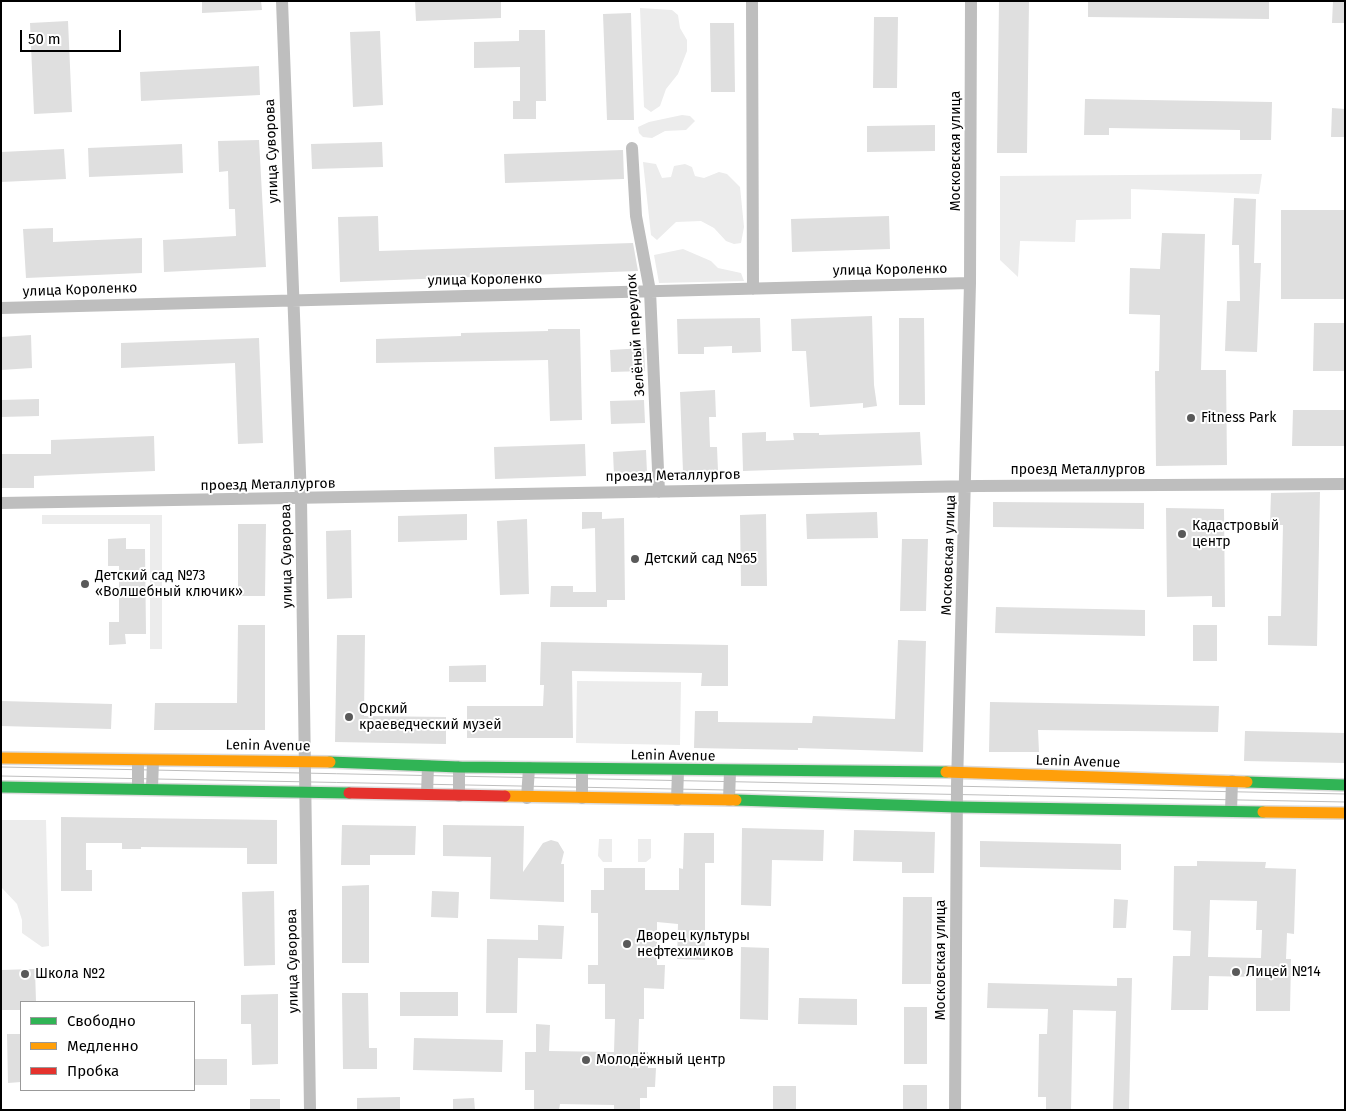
<!DOCTYPE html>
<html>
<head>
<meta charset="utf-8">
<style>
	body { margin:0 }
	#map { position:relative; width:1346px; height:1111px; overflow:hidden; background:#fff; font-family:"Fira Sans",sans-serif }
	canvas { display:block }
	.frame { position:absolute; inset:0; border:2px solid #000; pointer-events:none }
	.legend { position:absolute; left:20px; top:1001px; width:175px; height:90px; box-sizing:border-box; background:#fff; border:1px solid #999; margin:0; padding:6px 9px; list-style:none; font-size:15px; color:#000 }
	.legend li { display:flex; align-items:center; gap:10px; height:25px }
	.legend b { width:25px; border:1px solid #999 }
	.scale { position:absolute; left:20px; top:30px; width:101px; height:22px; box-sizing:border-box; border:2px solid #000; border-top:0; padding-left:6px; font-size:15px; line-height:18px; white-space:nowrap; color:#000; -webkit-text-stroke:4px #fff; paint-order:stroke }
</style>
</head>
<body>
<div id="map">
<canvas width="1346" height="1111"></canvas>
<div class="frame"></div>
<ul class="legend">
<li><b style="height:6px;background:#30b455"></b>Свободно</li>
<li><b style="height:6px;background:#ff9f0a"></b>Медленно</li>
<li><b style="height:6px;background:#e5322d"></b>Пробка</li>
</ul>
<div class="scale">50 m</div>
</div>
<script>
const context = document.querySelector('canvas').getContext('2d');
context.lineJoin = 'round';
function fillPath(path, color) { context.fillStyle = color; context.fill(path, 'evenodd'); }
const poly = rows => new Path2D(rows.map(r => 'M' + r).join(''));
function trace(path, color, width, dash) { context.strokeStyle = color; context.lineWidth = width; context.lineCap = dash ? 'butt' : 'round'; context.setLineDash(dash || []); context.stroke(path); }
function write(font, color, halo, rows, align = 'center') {
  context.font = font + ' "Fira Sans",sans-serif'; context.lineWidth = 4; context.setLineDash([]); context.textBaseline = 'middle'; context.strokeStyle = halo; context.fillStyle = color; for (const [text, x, y, turn = 0] of rows) {
    context.save(); context.translate(x, y); context.rotate((+turn || 0) * Math.PI / 180); context.textAlign = isNaN(turn) ? turn : align; if (halo) context.strokeText(text, 0, 0); context.fillText(text, 0, 0); context.restore();
  }
}
const green = poly([
	[640,8,672,10,678,15,680,28,687,40,687,51,678,74,666,89,660,106,651,112,644,107],
	[682,115,690,116,695,121,686,130,665,131,652,138,643,137,639,133,638,127,649,122],
	[643,162,656,164,662,178,671,177,674,166,685,164,692,167,695,176,704,178,719,172,727,174,740,187,744,227,741,243,734,244,726,241,714,228,701,221,676,222,657,240,651,235],
	[1262,174,1259,194,1131,189,1131,219,1076,220,1075,242,1020,241,1018,277,1000,260,1000,176],
	[683,249,711,261,718,268,741,273,744,281,659,283,654,255],
	[42,515,162,515,162,649,150,649,150,524,42,524],
	[577,681,681,682,680,745,576,743],
	[1,820,46,820,49,946,42,947,22,933,22,920,17,904,1,887],
	[599,839,612,839,612,862,603,862,598,856],
	[638,839,651,839,651,858,646,862,638,862]
]);
const building = poly([
	[202,1,261,1,262,10,202,13],
	[415,1,501,1,501,18,416,21],
	[999,1,1029,1,1027,153,997,153],
	[1088,1,1269,1,1269,19,1088,17],
	[1333,1,1345,1,1345,23,1332,23],
	[631,13,634,120,607,120,603,14],
	[874,17,898,17,897,88,873,88],
	[68,21,72,112,34,114,30,23],
	[710,23,734,23,735,92,711,92],
	[519,30,545,30,546,101,536,101,536,119,513,119,513,101,520,101,520,67,474,68,474,42,519,41],
	[380,31,383,105,353,107,350,32],
	[259,66,260,95,141,101,140,72],
	[1085,99,1272,102,1271,140,1240,140,1240,130,1109,128,1109,135,1084,135],
	[1332,108,1345,109,1345,137,1331,137],
	[935,125,935,151,867,152,867,126],
	[259,140,266,267,164,272,163,240,236,236,235,209,229,209,228,171,219,172,218,141],
	[382,142,383,167,312,169,311,144],
	[182,144,183,173,89,177,88,148],
	[64,149,66,179,1,182,1,152],
	[623,150,624,179,505,183,504,154],
	[1234,198,1256,199,1254,263,1261,263,1257,352,1225,351,1227,301,1240,301,1239,245,1232,245],
	[1281,210,1345,210,1345,299,1281,299],
	[378,216,379,251,633,243,638,271,340,282,338,217],
	[889,216,890,249,792,252,791,219],
	[53,228,53,242,142,238,142,273,26,278,23,229],
	[1162,233,1205,234,1201,370,1226,370,1227,465,1156,466,1155,371,1159,371,1160,315,1129,314,1130,268,1160,269],
	[872,316,874,385,877,406,863,408,863,403,810,407,806,351,792,351,791,319],
	[760,318,761,352,732,353,732,346,704,347,704,354,678,354,677,319],
	[899,318,924,318,925,405,899,405],
	[1314,323,1345,323,1345,371,1313,371],
	[548,329,580,329,582,420,550,421,548,360,376,363,376,339,461,336,461,333,548,331],
	[31,335,32,368,1,370,1,337],
	[259,338,263,443,238,444,235,363,121,368,121,343],
	[644,348,645,371,611,372,610,350],
	[715,390,716,417,709,417,710,447,717,447,718,471,683,472,680,392],
	[39,399,39,416,1,417,1,400],
	[644,400,645,423,611,424,610,401],
	[1293,410,1345,410,1345,446,1292,446],
	[766,432,766,441,794,440,793,433,819,433,819,435,920,432,922,465,743,471,742,433],
	[154,436,155,471,34,476,34,488,1,488,1,454,51,454,51,440],
	[585,444,586,476,495,479,494,447],
	[646,450,647,473,614,475,613,452],
	[1320,492,1317,646,1268,645,1268,616,1281,616,1283,525,1270,525,1271,493],
	[993,502,1144,503,1144,529,993,527],
	[1166,508,1224,509,1225,607,1212,607,1212,596,1167,597],
	[582,512,602,512,602,519,624,518,625,600,607,600,607,607,550,607,551,586,573,586,573,592,596,592,595,528,582,529],
	[877,512,878,538,807,539,806,514],
	[467,514,467,540,398,542,398,516],
	[766,514,767,586,741,586,740,515],
	[527,519,529,594,500,595,497,521],
	[238,524,266,524,265,596,238,596],
	[351,530,352,598,327,599,326,531],
	[126,538,126,549,145,549,146,634,125,634,126,644,109,645,109,622,119,622,119,566,108,566,108,539],
	[902,539,928,539,926,611,900,611],
	[996,607,1145,610,1145,636,995,633],
	[238,625,265,625,265,730,154,730,155,703,237,703],
	[1193,625,1217,625,1217,661,1193,661],
	[337,635,365,635,364,716,446,717,446,744,335,742],
	[898,640,926,641,923,752,798,748,798,750,694,748,695,711,718,711,718,722,812,723,813,716,895,719],
	[541,642,728,645,728,686,701,686,702,673,572,671,573,738,467,738,467,706,543,706,544,685,540,685],
	[486,665,486,682,449,682,449,666],
	[1,701,112,704,111,729,1,726],
	[990,702,1219,706,1218,732,1038,730,1039,752,989,752],
	[1245,731,1345,733,1345,763,1244,761],
	[61,817,277,820,277,864,247,864,247,848,141,847,141,849,122,849,122,843,86,843,86,870,92,870,92,891,61,891],
	[342,825,416,826,415,855,370,855,370,865,341,865],
	[443,825,524,826,523,872,543,843,551,840,558,842,564,852,561,864,564,864,564,902,490,899,491,857,443,856],
	[742,828,824,830,823,861,772,860,771,906,741,905],
	[854,830,935,832,934,873,902,873,902,862,853,861],
	[684,833,714,833,714,863,705,863,705,960,677,959,678,924,657,922,657,965,665,965,664,989,644,988,644,1019,639,1019,638,1052,648,1052,648,1068,656,1068,655,1087,647,1087,647,1098,640,1098,640,1110,614,1110,614,1105,560,1104,559,1110,534,1110,534,1090,525,1090,525,1052,536,1052,536,1024,550,1025,549,1051,614,1052,615,1019,605,1019,605,984,588,984,588,965,598,965,598,913,591,913,591,890,604,890,604,868,645,868,645,890,679,890,679,868,683,869],
	[980,841,1121,844,1121,870,980,867],
	[1197,861,1266,862,1265,868,1296,869,1294,934,1287,933,1286,959,1291,959,1290,1011,1256,1011,1256,977,1209,976,1208,1010,1171,1010,1173,956,1190,956,1191,931,1173,930,1174,866,1197,866],
	[1210,900,1257,901,1256,930,1262,930,1261,958,1208,957],
	[369,885,369,963,342,963,342,886],
	[274,891,275,965,244,966,242,892],
	[432,891,459,892,458,918,431,917],
	[903,897,932,897,931,984,902,984],
	[1114,899,1128,900,1126,928,1113,928],
	[538,925,564,926,562,959,518,958,517,1013,486,1013,487,939,538,940],
	[741,947,769,948,768,1020,740,1019],
	[35,969,36,1002,21,1002,21,1010,1,1010,1,970],
	[1117,978,1132,978,1129,1110,1113,1110,1116,1011,1073,1010,1071,1110,1046,1110,1046,1097,1038,1097,1039,1034,1047,1034,1048,1009,987,1008,988,983,1117,986],
	[400,992,458,992,458,1016,400,1016],
	[342,993,368,993,369,1048,377,1048,377,1069,343,1069],
	[278,994,278,1064,252,1065,251,1024,241,1024,241,995],
	[799,998,857,999,857,1025,798,1024],
	[904,1007,927,1007,927,1064,904,1064],
	[7,1034,21,1034,21,1082,8,1083],
	[414,1038,503,1040,502,1072,413,1070],
	[194,1059,227,1059,227,1085,194,1085],
	[903,1085,927,1085,927,1110,903,1110],
	[773,1086,796,1086,796,1110,773,1110],
	[400,1097,400,1110,357,1110,357,1098],
	[474,1098,475,1110,453,1110,453,1099],
	[250,1099,280,1099,280,1110,250,1110]
]);
const street = poly([
	[282,1,301,499,310,1110],
	[752,1,753,289],
	[632,148,636,216,650,291,659,492],
	[1,308,970,283],
	[1,503,978,486,1345,484],
	[138,788,138,761],
	[152,788,153,761],
	[427,794,428,766],
	[459,796,459,767],
	[527,798,529,768],
	[582,798,582,769],
	[677,800,678,771],
	[729,800,730,771],
	[1231,811,1232,781],
	[955,1110,957,785,970,283,971,1]
]);
const fast = poly([
	[330,762,459,767,946,772],
	[1247,782,1345,785],
	[1,787,349,793],
	[736,800,957,807,1263,812]
]);
const slow = poly([
	[1,758,330,762],
	[946,772,1247,782],
	[505,796,736,800],
	[1263,812,1345,813]
]);
const jam = poly([
	[349,793,505,796]
]);
const tram = poly([
	[1,767,1345,794],
	[1,776,1345,802]
]);
const markers = [
	[1191,418,5,"#595959"],
	[1182,534,5,"#595959"],
	[635,559,5,"#595959"],
	[85,584,5,"#595959"],
	[349,717,5,"#595959"],
	[627,944,5,"#595959"],
	[1236,972,5,"#595959"],
	[25,974,5,"#595959"],
	[586,1060,5,"#595959"]
];
const streetNames = [
	["улица Суворова",272,151,-92],
	["Московская улица",956,151,-90],
	["улица Короленко",890,270,-1],
	["улица Короленко",485,280,-1],
	["улица Короленко",80,290,-2],
	["Зелёный переулок",636,335,-94],
	["проезд Металлургов",1078,470],
	["проезд Металлургов",673,476,-1],
	["проезд Металлургов",268,485,-1],
	["Московская улица",949,555,-88],
	["улица Суворова",287,556,-91],
	["Lenin Avenue",268,746,1],
	["Lenin Avenue",673,756,1],
	["Lenin Avenue",1078,762,2],
	["Московская улица",941,960,-90],
	["улица Суворова",293,961,-91]
];
const poiNames = [
	["Fitness Park",1201,418],
	["Кадастровый",1192,526],
	["центр",1192,542],
	["Детский сад №65",645,559],
	["Детский сад №73",95,576],
	["«Волшебный ключик»",95,592],
	["Орский",359,709],
	["краеведческий музей",359,725],
	["Дворец культуры",637,936],
	["нефтехимиков",637,952],
	["Лицей №14",1246,972],
	["Школа №2",35,974],
	["Молодёжный центр",596,1060]
];
fillPath(green, '#ececec');
fillPath(building, '#dfdfdf');
trace(fast, '#dbdbdb', 14);
trace(slow, '#dbdbdb', 14);
trace(jam, '#dbdbdb', 14);
trace(street, '#bebebe', 12);
trace(fast, '#30b455', 11);
trace(slow, '#ff9f0a', 11);
trace(jam, '#e5322d', 11);
trace(tram, '#bebebe', 1);
for (const [x, y, r, color] of markers) { const dot = new Path2D(); dot.arc(x, y, r, 0, 2 * Math.PI); context.fillStyle = color; context.fill(dot); trace(dot, '#fff', 2); }
write('14px', '#000', '#fff', streetNames);
write('14px', '#000', '#fff', poiNames, 'left');
</script>
</body>
</html>
